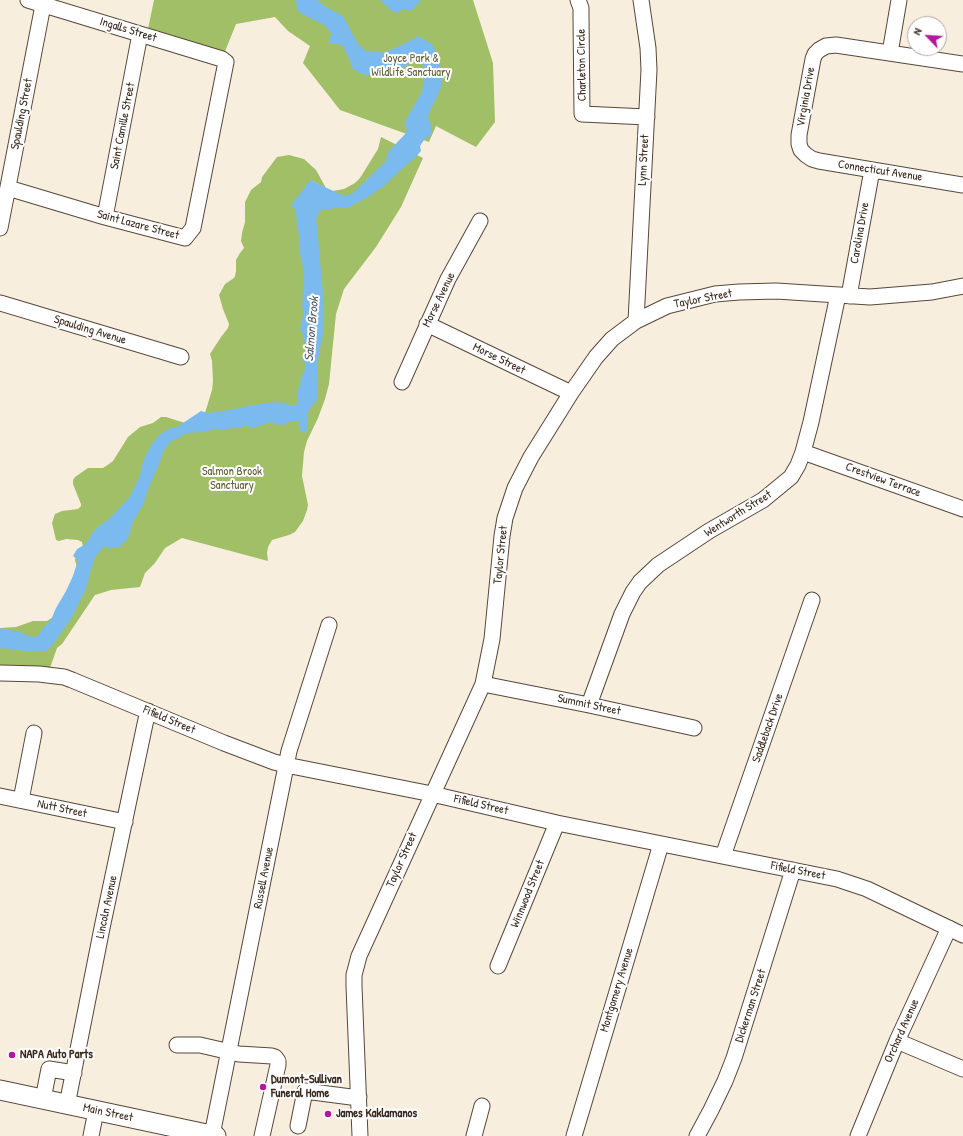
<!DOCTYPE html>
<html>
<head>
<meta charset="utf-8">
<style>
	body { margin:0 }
	#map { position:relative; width:963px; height:1136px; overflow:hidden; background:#f8eede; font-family:"Patrick Hand",sans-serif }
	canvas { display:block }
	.north { position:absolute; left:907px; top:16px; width:40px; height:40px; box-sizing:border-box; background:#fff; border:1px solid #b1aaa5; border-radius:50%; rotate:295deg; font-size:11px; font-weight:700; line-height:16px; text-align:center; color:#3b2a1e }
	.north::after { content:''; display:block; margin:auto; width:14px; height:18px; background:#b5179e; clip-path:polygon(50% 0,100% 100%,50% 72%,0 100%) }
</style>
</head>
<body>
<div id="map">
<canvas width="963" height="1136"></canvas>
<div class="north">N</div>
</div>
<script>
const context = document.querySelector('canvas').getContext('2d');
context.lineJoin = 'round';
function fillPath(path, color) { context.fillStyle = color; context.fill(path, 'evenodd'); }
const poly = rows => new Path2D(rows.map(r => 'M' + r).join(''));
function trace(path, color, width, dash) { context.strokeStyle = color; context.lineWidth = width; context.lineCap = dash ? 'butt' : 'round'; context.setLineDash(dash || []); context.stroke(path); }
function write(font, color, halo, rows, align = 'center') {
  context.font = font + ' "Patrick Hand",sans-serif'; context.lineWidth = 4; context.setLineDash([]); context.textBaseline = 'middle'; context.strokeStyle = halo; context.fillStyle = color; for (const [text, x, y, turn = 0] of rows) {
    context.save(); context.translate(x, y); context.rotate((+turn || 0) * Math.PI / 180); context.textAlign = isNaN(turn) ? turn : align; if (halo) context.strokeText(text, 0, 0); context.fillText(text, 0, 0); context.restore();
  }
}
const green = poly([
	[154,0,473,0,493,63,495,122,476,147,436,126,429,142,340,110,303,63,310,46,288,31,275,17,236,24,224,54,148,29],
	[381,137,423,158,401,207,376,247,344,289,336,314,329,384,325,399,318,418,307,441,304,452,302,476,308,505,307,510,303,521,295,532,289,535,272,540,268,547,267,553,268,561,182,538,165,548,155,563,145,573,140,587,111,590,95,595,62,644,57,648,50,668,0,665,0,628,16,627,33,621,47,621,50,619,58,613,77,567,75,560,76,557,83,548,82,542,78,540,66,539,59,541,56,540,52,523,55,514,62,511,78,509,81,506,81,504,73,484,73,480,75,477,88,468,103,468,109,464,113,461,128,437,140,427,153,423,161,417,166,417,185,423,205,413,212,390,213,381,212,361,210,354,221,337,228,328,229,324,223,309,219,295,225,284,234,278,235,276,236,271,236,260,240,253,244,248,241,241,242,233,245,222,245,202,251,190,261,182,262,177,277,157,289,155,304,159,316,170,326,188,310,180,327,192,344,189,355,183,360,178,378,149]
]);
const water = poly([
	[296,0,317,0,326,7,343,16,358,44,366,51,383,53,408,42,418,36,432,44,437,54,440,62,441,79,441,88,429,113,428,117,431,125,431,135,424,140,420,146,421,151,414,159,406,165,384,186,368,197,349,207,339,207,331,209,324,209,319,212,316,219,317,226,323,294,323,334,318,360,317,400,308,411,307,419,308,430,304,433,300,431,299,422,287,422,285,425,276,424,271,422,253,428,247,426,222,430,216,429,203,432,186,433,181,437,173,440,168,445,163,452,160,462,149,487,143,505,133,522,128,539,118,548,113,547,110,549,105,546,95,557,90,573,86,589,71,619,50,648,44,652,30,652,3,648,0,649,0,628,23,633,31,637,38,636,45,626,51,620,56,608,66,591,73,576,78,560,73,556,77,549,86,544,93,532,99,526,109,519,129,498,139,478,144,459,150,447,159,435,170,428,177,427,201,411,208,413,218,412,254,405,278,402,294,406,298,402,298,390,301,379,305,369,305,363,302,360,306,348,303,334,300,330,304,311,302,308,304,272,299,249,299,236,297,222,295,209,291,205,303,190,310,180,344,196,352,194,386,161,388,152,407,132,405,125,406,120,421,93,423,86,424,71,422,62,417,56,415,55,408,65,399,69,395,68,390,74,378,76,361,74,353,69,348,56,342,45,329,43,331,33,326,26,302,14,297,9],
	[380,0,421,0,411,11,403,9,397,13,392,11]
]);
const minor = poly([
	[578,0,581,8,581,16,582,114,647,117],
	[890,53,899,0],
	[963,64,836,45,826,46,819,50,815,54,813,59,799,135,799,144,801,150,806,155,812,159,819,161,963,185],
	[8,188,105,217,185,238,193,228,226,62,222,59,28,0],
	[105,217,140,34],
	[0,228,44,0],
	[849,296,872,170],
	[0,303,181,357],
	[636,321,649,70,648,48,641,0],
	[427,324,571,393],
	[402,382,448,279,480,221],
	[803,452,963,509],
	[0,673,39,674,64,677,72,680,224,743,274,762,286,765,432,794,557,823,837,879,867,889,963,935],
	[483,684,589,705,694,728],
	[589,705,622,614,633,592,640,582,658,565,709,531,763,500,791,477,798,465,803,452,811,422,838,295],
	[0,796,125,822],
	[21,800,34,733],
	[723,856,812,600],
	[498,966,557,823],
	[897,1041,963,1069],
	[177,1045,200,1045,239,1054,272,1056,275,1057,278,1061,278,1065,262,1136],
	[43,1099,49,1069,74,1073],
	[67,1105,102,928,145,724,148,711],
	[298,1126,305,1091,351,1097,359,1097],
	[212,1135,289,751,329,625],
	[91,1136,96,1111],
	[360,1136,354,986,354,975,359,956,483,684,492,639,502,536,505,518,515,488,531,457,571,393,596,357,612,339,636,321,667,306,715,294,739,292,776,291,870,297,932,292,963,286],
	[474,1136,482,1106],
	[574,1136,661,844],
	[697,1136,711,1110,725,1081,734,1058,793,870],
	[858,1136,897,1041,949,928]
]);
const major = poly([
	[0,1090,216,1136]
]);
const markers = [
	[12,1055,4,"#b5179e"],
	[263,1087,4,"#b5179e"],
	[328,1114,4,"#b5179e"]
];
const streetNames = [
	["Ingalls Street",128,30,17],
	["Charleton Circle",582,65,-91],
	["Virginia Drive",806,97,-80],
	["Spaulding Street",22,114,-79],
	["Saint Camille Street",123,126,-79],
	["Lynn Street",644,160,-87],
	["Connecticut Avenue",880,171,9],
	["Saint Lazare Street",138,225,15],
	["Carolina Drive",860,233,-80],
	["Taylor Street",703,299,-11],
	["Morse Avenue",439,300,-64],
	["Spaulding Avenue",90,330,17],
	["Morse Street",499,359,26],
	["Crestview Terrace",883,480,20],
	["Wentworth Street",738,514,-32],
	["Taylor Street",501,555,-84],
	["Summit Street",589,705,12],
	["Fifield Street",169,720,23],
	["Saddleback Drive",768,728,-71],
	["Fifield Street",481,805,13],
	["Nutt Street",62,809,12],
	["Taylor Street",402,860,-66],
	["Fifield Street",798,871,11],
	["Russell Avenue",264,878,-79],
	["Winnwood Street",528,894,-68],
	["Lincoln Avenue",107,907,-78],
	["Montgomery Avenue",617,990,-73],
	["Dickerman Street",751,1006,-72],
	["Orchard Avenue",902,1031,-66],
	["Main Street",108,1113,12]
];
const parkNames = [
	["Joyce Park &",411,59],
	["Wildlife Sanctuary",411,73],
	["Salmon Brook",232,472],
	["Sanctuary",232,486]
];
const poiNames = [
	["NAPA Auto Parts",20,1055],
	["Dumont-Sullivan",271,1080],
	["Funeral Home",271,1094],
	["James Kaklamanos",336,1114]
];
const waterNames = [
	["Salmon Brook",312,329,-85]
];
fillPath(green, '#a1bf66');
fillPath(water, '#7abaee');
trace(minor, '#57473b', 17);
trace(major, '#57473b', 21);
trace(minor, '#fff', 15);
trace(major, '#fff', 19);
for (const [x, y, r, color] of markers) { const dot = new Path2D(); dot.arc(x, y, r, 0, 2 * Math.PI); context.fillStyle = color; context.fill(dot); trace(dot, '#fff', 1.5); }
write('12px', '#3b2a1e', '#fff', streetNames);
write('12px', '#5f5e37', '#fff', parkNames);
write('bold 12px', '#3b2a1e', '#fff', poiNames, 'left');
write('italic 13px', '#515c67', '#fff', waterNames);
</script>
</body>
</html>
